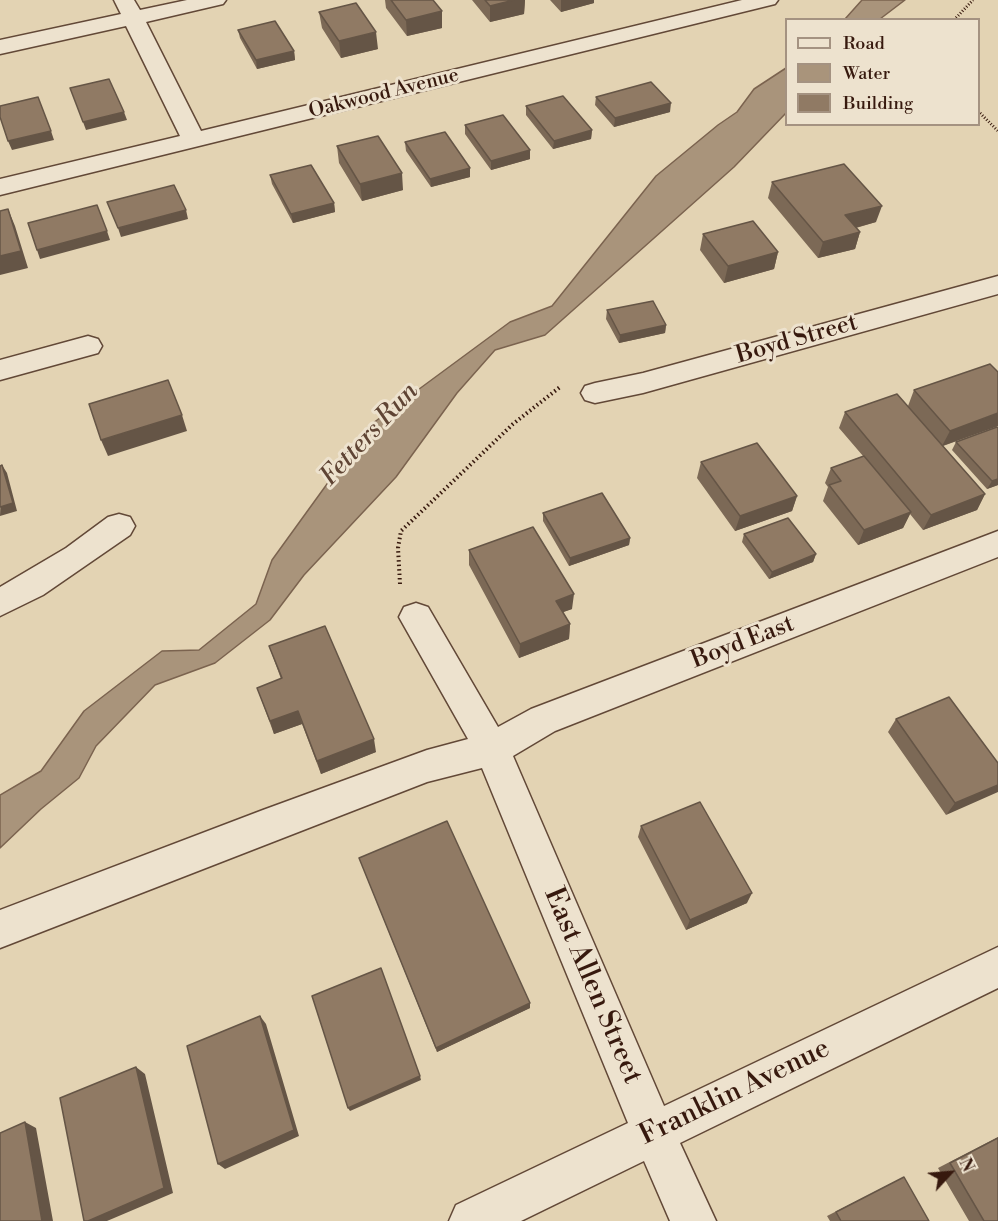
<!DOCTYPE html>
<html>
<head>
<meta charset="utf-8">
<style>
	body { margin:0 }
	#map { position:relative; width:998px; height:1221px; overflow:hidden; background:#e3d3b3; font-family:"Libre Bodoni",serif }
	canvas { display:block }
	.legend { position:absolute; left:785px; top:18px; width:195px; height:108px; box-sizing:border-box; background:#ede2ce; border:2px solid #a49281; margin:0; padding:8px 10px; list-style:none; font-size:18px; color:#37190e }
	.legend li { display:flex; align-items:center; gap:12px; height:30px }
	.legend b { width:30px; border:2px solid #a49281 }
	.north { position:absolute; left:920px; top:1143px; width:60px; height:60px; -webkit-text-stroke:4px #ede2ce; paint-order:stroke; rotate:64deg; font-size:16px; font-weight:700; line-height:24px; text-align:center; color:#37190e }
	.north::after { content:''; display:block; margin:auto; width:21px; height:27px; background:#37190e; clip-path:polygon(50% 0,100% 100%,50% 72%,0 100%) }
</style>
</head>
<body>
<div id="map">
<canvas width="998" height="1221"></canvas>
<ul class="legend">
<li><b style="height:8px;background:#ede2ce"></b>Road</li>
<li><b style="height:16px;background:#a9947b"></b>Water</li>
<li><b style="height:16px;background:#907a64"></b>Building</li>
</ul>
<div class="north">N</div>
</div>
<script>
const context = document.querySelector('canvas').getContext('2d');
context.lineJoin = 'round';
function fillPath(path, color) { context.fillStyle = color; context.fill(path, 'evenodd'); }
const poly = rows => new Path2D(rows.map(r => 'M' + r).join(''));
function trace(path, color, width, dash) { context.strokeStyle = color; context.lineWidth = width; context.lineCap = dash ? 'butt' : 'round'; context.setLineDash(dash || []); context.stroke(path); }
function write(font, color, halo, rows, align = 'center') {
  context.font = font + ' "Libre Bodoni",serif'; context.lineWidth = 6; context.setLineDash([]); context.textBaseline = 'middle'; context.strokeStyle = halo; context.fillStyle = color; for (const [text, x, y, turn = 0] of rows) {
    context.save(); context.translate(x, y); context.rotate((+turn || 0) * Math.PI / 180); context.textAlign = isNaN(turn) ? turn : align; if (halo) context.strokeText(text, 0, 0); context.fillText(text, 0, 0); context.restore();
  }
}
const water = poly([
	[862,0,905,0,880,19,845,19,862,0],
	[786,68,786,113,734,167,545,335,495,350,457,393,396,477,304,575,270,620,215,663,155,685,96,746,79,778,41,809,0,848,0,795,41,771,84,711,162,651,199,650,256,604,272,560,369,426,510,322,552,306,656,176,718,125,737,112,754,89,786,68]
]);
const pathFar1 = poly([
	[954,20,973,0],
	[978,111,998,131]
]);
const path = poly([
	[400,584,398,548,401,531,513,424,560,387]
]);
const minor = poly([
	[114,0,134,0,140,10,187,0,226,0,223,4,146,22,201,131,742,0,778,0,775,4,0,195,0,179,180,136,126,26,0,54,0,40,121,14,114,0],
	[998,276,998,294,643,393,595,403,585,400,581,393,585,386,595,383,643,373,998,276],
	[88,336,98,339,102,346,98,353,0,380,0,360,88,336],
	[119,514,130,517,135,526,130,535,43,595,0,616,0,587,66,548,108,517,119,514],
	[998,531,998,557,555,731,513,756,664,1106,998,947,998,988,680,1143,716,1221,670,1221,644,1161,521,1221,449,1221,456,1205,628,1123,482,768,427,782,0,948,0,910,263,810,427,750,468,739,399,617,404,607,416,603,428,607,498,727,531,709,998,531]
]);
const wall = poly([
	[385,0,433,0,442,28,407,36,386,8],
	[472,0,525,0,524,14,490,22],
	[550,0,594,0,594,3,561,12],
	[319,12,378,49,341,58,322,28],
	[238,30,294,51,295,60,257,69,240,38],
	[596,97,670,112,614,127,595,105],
	[526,106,592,130,591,139,553,149,526,115],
	[465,125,530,159,491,170,465,134],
	[405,142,470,168,470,177,431,187,406,151],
	[337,146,403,190,362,201,339,163],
	[270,175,334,203,335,212,293,223,272,184],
	[772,182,876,222,856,228,860,232,855,249,818,258,768,198],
	[703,234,778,252,774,269,724,283,700,250],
	[607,310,666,325,665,333,619,343,606,319],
	[914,390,998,426,943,446,985,494,977,510,923,530,910,514,903,528,858,545,823,501,828,487,825,483,831,468,863,456,839,428,845,412,908,406],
	[956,442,998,485,987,489,952,450],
	[701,462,797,496,792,511,735,531,697,478],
	[543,513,630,538,629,545,569,566,543,521],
	[744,534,816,554,813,562,769,579,742,542],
	[469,550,572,609,563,612,570,624,569,639,519,658,469,565],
	[269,646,376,752,321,774,302,724,274,734,257,688,281,679],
	[896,719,998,763,946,815,888,732],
	[641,826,747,903,686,930,638,837],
	[359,858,530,1008,437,1052],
	[998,1137,998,1221,969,1221,938,1168],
	[894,1182,929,1221,830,1221,827,1216]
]);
const shadedWall = poly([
	[514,0,525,0,524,14,490,22,490,6],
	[561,0,594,0,594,3,561,12],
	[442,11,442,28,407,36,406,20],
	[376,32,378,49,341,58,339,41],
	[294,51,295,60,257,69,256,60],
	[671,103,670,112,614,127,615,118],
	[124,112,127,120,86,130,83,122],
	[592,130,591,139,553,149,554,141],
	[51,131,54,140,12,150,8,141],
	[530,150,530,159,491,170,491,161],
	[470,168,470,177,431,187,430,179],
	[402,173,403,190,362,201,360,184],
	[334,203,335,212,293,223,291,214],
	[882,206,876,222,840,232,845,215],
	[8,209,15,226,28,268,0,275,0,256],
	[186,210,188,219,121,237,118,228],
	[107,231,110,240,40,259,37,250],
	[860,232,855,249,818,258,823,242],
	[778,252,774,269,724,283,728,266],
	[666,325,665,333,619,343,620,335],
	[998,413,998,426,942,446,950,431],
	[182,415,187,431,108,456,101,440],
	[2,465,7,473,17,511,0,516],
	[998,479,998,485,987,489,992,481],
	[985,494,977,510,923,530,931,515],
	[797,496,792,511,735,531,740,516],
	[911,512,903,528,858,545,864,530],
	[630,538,629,545,569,566,570,558],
	[816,554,813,562,769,579,772,572],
	[574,594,572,609,555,615,556,601],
	[570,624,569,639,519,658,520,644],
	[298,711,302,724,274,734,270,721],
	[374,739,376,752,321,774,317,761],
	[998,785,998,792,946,815,955,803],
	[752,893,747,903,686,930,690,920],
	[530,1003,530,1008,437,1052,436,1048],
	[260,1016,266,1024,299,1136,225,1169,218,1164],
	[136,1067,145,1074,173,1193,107,1221,88,1221],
	[420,1076,421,1080,350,1111,348,1108],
	[25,1122,36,1128,53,1221,42,1221]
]);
const building = poly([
	[391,0,433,0,442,11,406,20,391,0],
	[485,0,514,0,490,6,485,0],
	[356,3,376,32,339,41,319,12,356,3],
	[275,21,294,51,256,60,238,30,275,21],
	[109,79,124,112,83,122,70,88,109,79],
	[651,82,671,103,615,118,596,97,651,82],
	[563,96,592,130,554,141,526,106,563,96],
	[38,97,51,131,8,141,0,117,0,106,38,97],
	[503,115,530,150,491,161,465,125,503,115],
	[445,132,470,168,430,179,405,142,445,132],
	[378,136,402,173,360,184,337,146,378,136],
	[844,164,882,206,845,215,860,232,823,242,772,182,844,164],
	[311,165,334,203,291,214,270,175,311,165],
	[174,185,186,210,118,228,107,202,174,185],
	[97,205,107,231,37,250,28,223,97,205],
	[8,209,21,251,0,256,0,211,8,209],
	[753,221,778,252,728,266,703,234,753,221],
	[653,301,666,325,620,335,607,310,653,301],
	[990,364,998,372,998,413,950,431,914,390,990,364],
	[168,380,182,415,101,440,89,404,168,380],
	[897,394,985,494,931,515,845,412,897,394],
	[997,427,998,428,998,479,992,481,956,442,997,427],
	[757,443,797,496,740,516,701,462,757,443],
	[864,456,911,512,864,530,829,485,841,481,831,468,864,456],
	[2,465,13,503,0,507,0,466,2,465],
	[602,493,630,538,570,558,543,513,602,493],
	[788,518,816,554,772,572,744,534,788,518],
	[533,527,574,594,556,601,570,624,520,644,469,550,533,527],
	[325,626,374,739,317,761,298,711,270,721,257,688,282,678,269,646,325,626],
	[949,697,998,763,998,785,955,803,896,719,949,697],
	[700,802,752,893,690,920,641,826,700,802],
	[447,821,530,1003,436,1048,359,858,447,821],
	[381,968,420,1076,348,1108,312,996,381,968],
	[260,1016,294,1130,218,1164,187,1046,260,1016],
	[136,1067,164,1188,88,1221,84,1221,60,1098,136,1067],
	[25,1122,42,1221,0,1221,0,1133,25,1122],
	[998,1138,998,1221,984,1221,950,1163,998,1138],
	[904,1177,929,1221,841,1221,836,1212,904,1177]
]);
const farStreetnames = [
	["Oakwood Avenue",384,94,-14]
];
const streetNames = [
	["Boyd Street",797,340,-16],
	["Boyd East",743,643,-21]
];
const waterNames = [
	["Fetters Run",370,435,-47]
];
const nearStreetnames = [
	["East Allen Street",592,986,67],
	["Franklin Avenue",735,1093,-26]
];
fillPath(water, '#a9947b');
trace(water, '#7b634f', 1.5);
trace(minor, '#624837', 3);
trace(pathFar1, '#37190e', 3, [1, 2]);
trace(path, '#37190e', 4, [1.5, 3]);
fillPath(minor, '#ede2ce');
fillPath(wall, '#7c6956');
fillPath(shadedWall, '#655546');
fillPath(building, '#907a64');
trace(building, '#655546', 1.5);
write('20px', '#37190e', '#ede2ce', farStreetnames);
write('24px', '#37190e', '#ede2ce', streetNames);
write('italic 26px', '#5f4434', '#ede2ce', waterNames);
write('28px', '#37190e', '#ede2ce', nearStreetnames);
</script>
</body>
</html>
